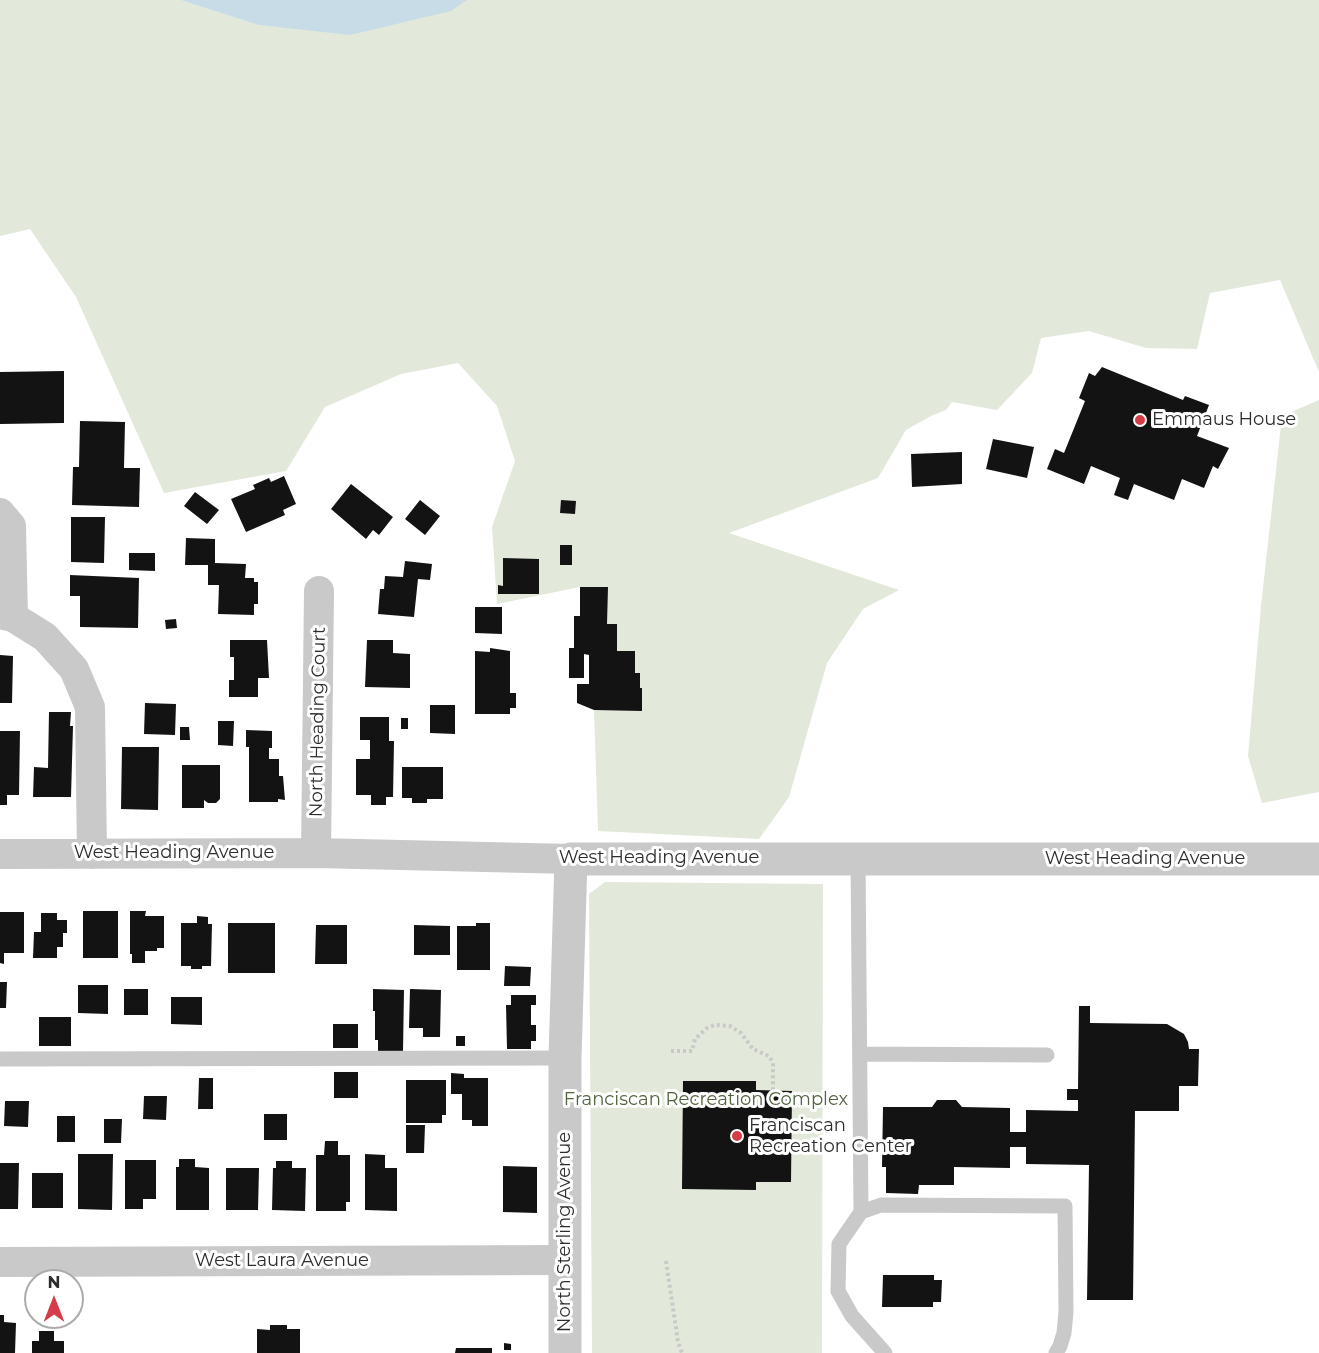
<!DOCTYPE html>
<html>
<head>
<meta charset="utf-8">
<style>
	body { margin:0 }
	#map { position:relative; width:1319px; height:1353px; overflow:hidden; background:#fff; font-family:Montserrat,sans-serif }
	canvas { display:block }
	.north { position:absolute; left:24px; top:1269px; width:60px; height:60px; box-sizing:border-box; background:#fff; border:2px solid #ababab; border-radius:50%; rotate:0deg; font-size:16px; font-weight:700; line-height:24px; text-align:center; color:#2c2c2c }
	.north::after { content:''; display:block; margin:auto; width:21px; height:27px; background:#d63b48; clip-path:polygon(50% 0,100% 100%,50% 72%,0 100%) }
</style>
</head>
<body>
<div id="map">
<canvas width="1319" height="1353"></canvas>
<div class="north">N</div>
</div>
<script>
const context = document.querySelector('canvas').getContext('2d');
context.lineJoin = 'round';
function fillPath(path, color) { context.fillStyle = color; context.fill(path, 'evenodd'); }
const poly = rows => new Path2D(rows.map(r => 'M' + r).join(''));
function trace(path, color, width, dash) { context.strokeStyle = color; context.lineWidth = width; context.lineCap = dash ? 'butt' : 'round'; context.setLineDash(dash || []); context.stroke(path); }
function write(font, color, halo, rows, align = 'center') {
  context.font = font + ' Montserrat,sans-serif'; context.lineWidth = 6; context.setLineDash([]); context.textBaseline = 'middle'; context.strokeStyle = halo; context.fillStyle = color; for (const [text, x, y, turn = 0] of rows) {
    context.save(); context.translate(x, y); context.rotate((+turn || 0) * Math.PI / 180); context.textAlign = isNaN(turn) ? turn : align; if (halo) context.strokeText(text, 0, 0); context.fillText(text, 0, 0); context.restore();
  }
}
const green = poly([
	[0,0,1319,0,1319,372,1280,280,1210,293,1197,349,1146,348,1089,331,1041,338,1032,373,997,410,952,402,946,410,931,416,906,430,878,478,729,533,899,590,863,609,827,663,789,797,759,839,598,831,594,710,642,710,642,689,640,688,640,673,635,673,635,651,617,651,617,624,607,624,607,587,580,587,497,604,492,527,515,461,497,406,458,363,401,374,325,407,286,471,164,493,76,297,30,229,0,236],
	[1319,400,1319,792,1262,803,1248,756,1261,606,1282,416],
	[605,882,823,884,822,1353,592,1353,589,894]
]);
const water = poly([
	[181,0,467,0,451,11,350,35,259,25]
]);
const building = poly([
	[1102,367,1183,400,1185,396,1209,405,1197,436,1229,448,1218,469,1213,466,1204,488,1182,479,1174,500,1134,484,1128,500,1114,495,1120,478,1091,466,1084,484,1047,469,1055,449,1064,453,1085,401,1079,398,1089,373,1095,376],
	[64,371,64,423,0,424,0,372],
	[80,421,125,422,124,468,140,468,139,507,72,505,73,467,79,467],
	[993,439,1034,447,1027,478,986,469],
	[962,452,962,484,912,487,911,454],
	[284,476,296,504,283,510,285,515,246,532,231,499,255,489,253,485,269,478,271,482],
	[351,484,393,517,379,535,373,530,366,539,331,509],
	[195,492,219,510,207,524,184,506],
	[420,500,440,516,425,535,405,519],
	[561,500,576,501,575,514,560,513],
	[71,517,105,517,104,563,71,562],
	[186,538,215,539,215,563,246,564,245,578,254,578,254,582,258,582,258,604,254,604,254,615,218,614,219,585,208,585,208,565,185,565],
	[560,545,572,545,572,565,560,565],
	[129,553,155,553,155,571,129,570],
	[503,558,539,559,539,594,498,594,498,585,503,586],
	[405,561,432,564,430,580,418,579,414,617,378,614,380,589,384,589,385,576,403,577],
	[70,575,139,578,138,628,80,627,80,596,70,596],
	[580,587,608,587,607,624,617,624,617,651,635,651,635,673,640,673,640,688,642,688,642,711,594,710,577,703,577,684,589,684,589,655,584,654,584,678,569,678,569,648,574,648,574,616,580,616],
	[475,607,502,607,502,634,475,633],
	[176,619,177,628,166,629,165,620],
	[230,640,267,640,269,678,258,678,258,697,229,697,229,680,234,680,234,657,230,657],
	[367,640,393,640,393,653,410,654,410,688,365,687],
	[490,648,510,651,510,693,516,693,516,708,510,708,510,714,475,714,475,651,490,652],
	[0,655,13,656,12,703,0,703],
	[145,703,176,704,175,735,144,734],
	[430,705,455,705,455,734,430,733],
	[49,712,71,712,70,726,73,726,71,797,33,797,34,767,48,768],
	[360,717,389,717,389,741,394,741,393,797,386,797,386,805,371,805,371,795,356,795,356,759,370,759,370,740,360,740],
	[401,718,408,718,408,729,401,729],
	[218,721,234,721,233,746,218,745],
	[180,727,189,727,190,740,180,740],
	[246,730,272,731,272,748,269,748,269,759,279,759,279,776,283,776,285,800,278,799,278,802,249,802,249,747,246,747],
	[0,731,20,731,19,795,7,795,7,805,0,805],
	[122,747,159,747,158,810,121,809],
	[182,765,220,765,220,799,216,803,208,803,204,800,204,808,182,808],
	[402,767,443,767,443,799,427,799,427,803,412,803,412,798,402,798],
	[83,911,118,911,118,958,83,958],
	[130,911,146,911,145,916,164,916,164,948,157,948,157,951,145,951,145,963,132,963,132,954,130,954],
	[0,912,24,912,24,953,4,953,4,964,0,963],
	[41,913,57,913,57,920,67,920,67,933,63,933,63,947,57,947,57,958,33,958,34,932,41,932],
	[197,916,208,917,208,924,212,924,211,966,202,966,202,969,191,969,191,966,181,966,181,923,197,923],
	[228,923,275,923,275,973,228,973],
	[476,923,490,923,490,970,457,970,457,926,476,926],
	[316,925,347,925,347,964,315,964],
	[414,925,450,926,450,955,414,955],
	[505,966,531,967,530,986,504,986],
	[0,982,7,982,6,1008,0,1008],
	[78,985,108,985,108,1014,78,1013],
	[124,989,148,989,148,1015,124,1015],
	[373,989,404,990,403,1051,378,1051,378,1040,375,1040,375,1011,373,1011],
	[410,989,441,990,440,1037,423,1037,423,1028,409,1028],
	[511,995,536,995,536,1005,531,1005,531,1025,536,1025,536,1041,531,1041,531,1049,507,1049,506,1005,511,1005],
	[171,997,202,997,202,1025,171,1024],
	[1079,1006,1090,1006,1090,1023,1167,1024,1184,1034,1188,1042,1189,1049,1199,1049,1198,1086,1179,1086,1179,1111,1135,1111,1133,1300,1087,1300,1089,1165,1026,1164,1026,1147,1010,1147,1010,1168,954,1167,954,1185,919,1185,918,1194,886,1193,886,1167,882,1167,883,1107,932,1107,937,1100,956,1100,962,1107,1010,1108,1010,1132,1026,1132,1026,1110,1078,1111,1078,1100,1067,1100,1067,1089,1078,1089],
	[39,1017,71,1017,71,1046,39,1046],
	[333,1024,358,1024,358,1048,333,1048],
	[456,1036,465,1036,465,1046,456,1046],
	[334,1072,358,1072,358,1098,334,1098],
	[451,1073,464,1074,464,1078,488,1078,488,1126,472,1126,472,1120,462,1120,462,1094,451,1094],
	[199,1078,213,1078,213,1109,198,1109],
	[406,1080,446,1080,446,1115,442,1115,442,1123,406,1123],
	[683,1081,756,1081,756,1090,792,1091,791,1182,756,1182,756,1190,682,1189],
	[144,1096,167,1096,166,1120,143,1119],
	[5,1101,29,1101,28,1127,4,1126],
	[264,1114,287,1114,287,1140,264,1140],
	[57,1116,75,1116,75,1142,57,1142],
	[104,1119,122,1119,121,1143,104,1143],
	[406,1125,425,1125,424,1153,406,1153],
	[325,1141,338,1141,338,1155,350,1155,350,1202,346,1202,346,1211,316,1211,316,1155,324,1155],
	[78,1154,113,1154,112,1210,78,1209],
	[365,1154,385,1155,385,1168,397,1168,397,1211,365,1210],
	[179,1159,195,1159,195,1167,209,1168,209,1210,176,1210,176,1167,179,1167],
	[125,1160,156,1160,156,1199,143,1199,143,1209,125,1209],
	[276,1161,292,1161,292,1168,306,1168,305,1211,272,1210,273,1168,276,1168],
	[0,1163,19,1163,18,1209,0,1209],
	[503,1166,537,1167,537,1213,503,1212],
	[226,1168,259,1168,258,1210,226,1210],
	[32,1173,63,1173,63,1208,32,1208],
	[883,1275,934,1275,934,1280,942,1280,941,1302,933,1302,933,1307,882,1307],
	[0,1315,4,1315,4,1322,16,1323,15,1353,0,1353],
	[270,1325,287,1325,287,1329,300,1329,300,1353,257,1353,257,1329,270,1330],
	[39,1331,54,1331,54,1341,64,1341,64,1353,32,1353,32,1341,39,1341],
	[504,1343,511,1344,511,1350,504,1350],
	[456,1348,492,1348,492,1353,455,1353]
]);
const path = poly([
	[671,1051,692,1051,695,1039,707,1028,715,1025,730,1026,741,1033,753,1049,769,1056,773,1063,773,1090],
	[666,1261,678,1342,682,1353]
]);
const service = poly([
	[858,860,861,1212],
	[860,1054,1047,1055],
	[0,1059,565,1058],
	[885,1353,852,1316,838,1291,839,1244,861,1212,881,1205,1065,1206,1066,1312,1064,1333,1060,1346,1056,1353]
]);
const minor = poly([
	[0,513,11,526,13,617],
	[0,614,13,617,45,637,74,669,90,707,92,854],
	[316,853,319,591],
	[0,854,316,853,571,859],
	[0,1262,565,1260]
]);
const tertiary = poly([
	[565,1353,565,1058,571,859,1319,859]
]);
const markers = [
	[1140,420,6,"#d63b48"],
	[737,1136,6,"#d63b48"]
];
const poiNames = [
	["Emmaus House",1152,420],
	["Franciscan",749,1126],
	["Recreation Center",749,1147]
];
const streetNames = [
	["North Heading Court",318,722,-89],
	["West Heading Avenue",174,853],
	["West Heading Avenue",659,858],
	["West Heading Avenue",1145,859],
	["North Sterling Avenue",565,1232,-90],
	["West Laura Avenue",282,1261]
];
const parkNames = [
	["Franciscan Recreation Complex",706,1100]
];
fillPath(green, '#e2e9db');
fillPath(water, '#c8dce8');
fillPath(building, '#131313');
trace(path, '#c9c9c9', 4, [3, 3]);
trace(service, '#c9c9c9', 15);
trace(minor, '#c9c9c9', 30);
trace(tertiary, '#c9c9c9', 33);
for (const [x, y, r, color] of markers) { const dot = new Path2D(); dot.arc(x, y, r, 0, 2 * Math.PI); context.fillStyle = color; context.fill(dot); trace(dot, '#fff', 2); }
write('18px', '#2c2c2c', '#fff', poiNames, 'left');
write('18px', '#2c2c2c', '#fff', streetNames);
write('18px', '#50643e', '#fff', parkNames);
</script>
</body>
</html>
